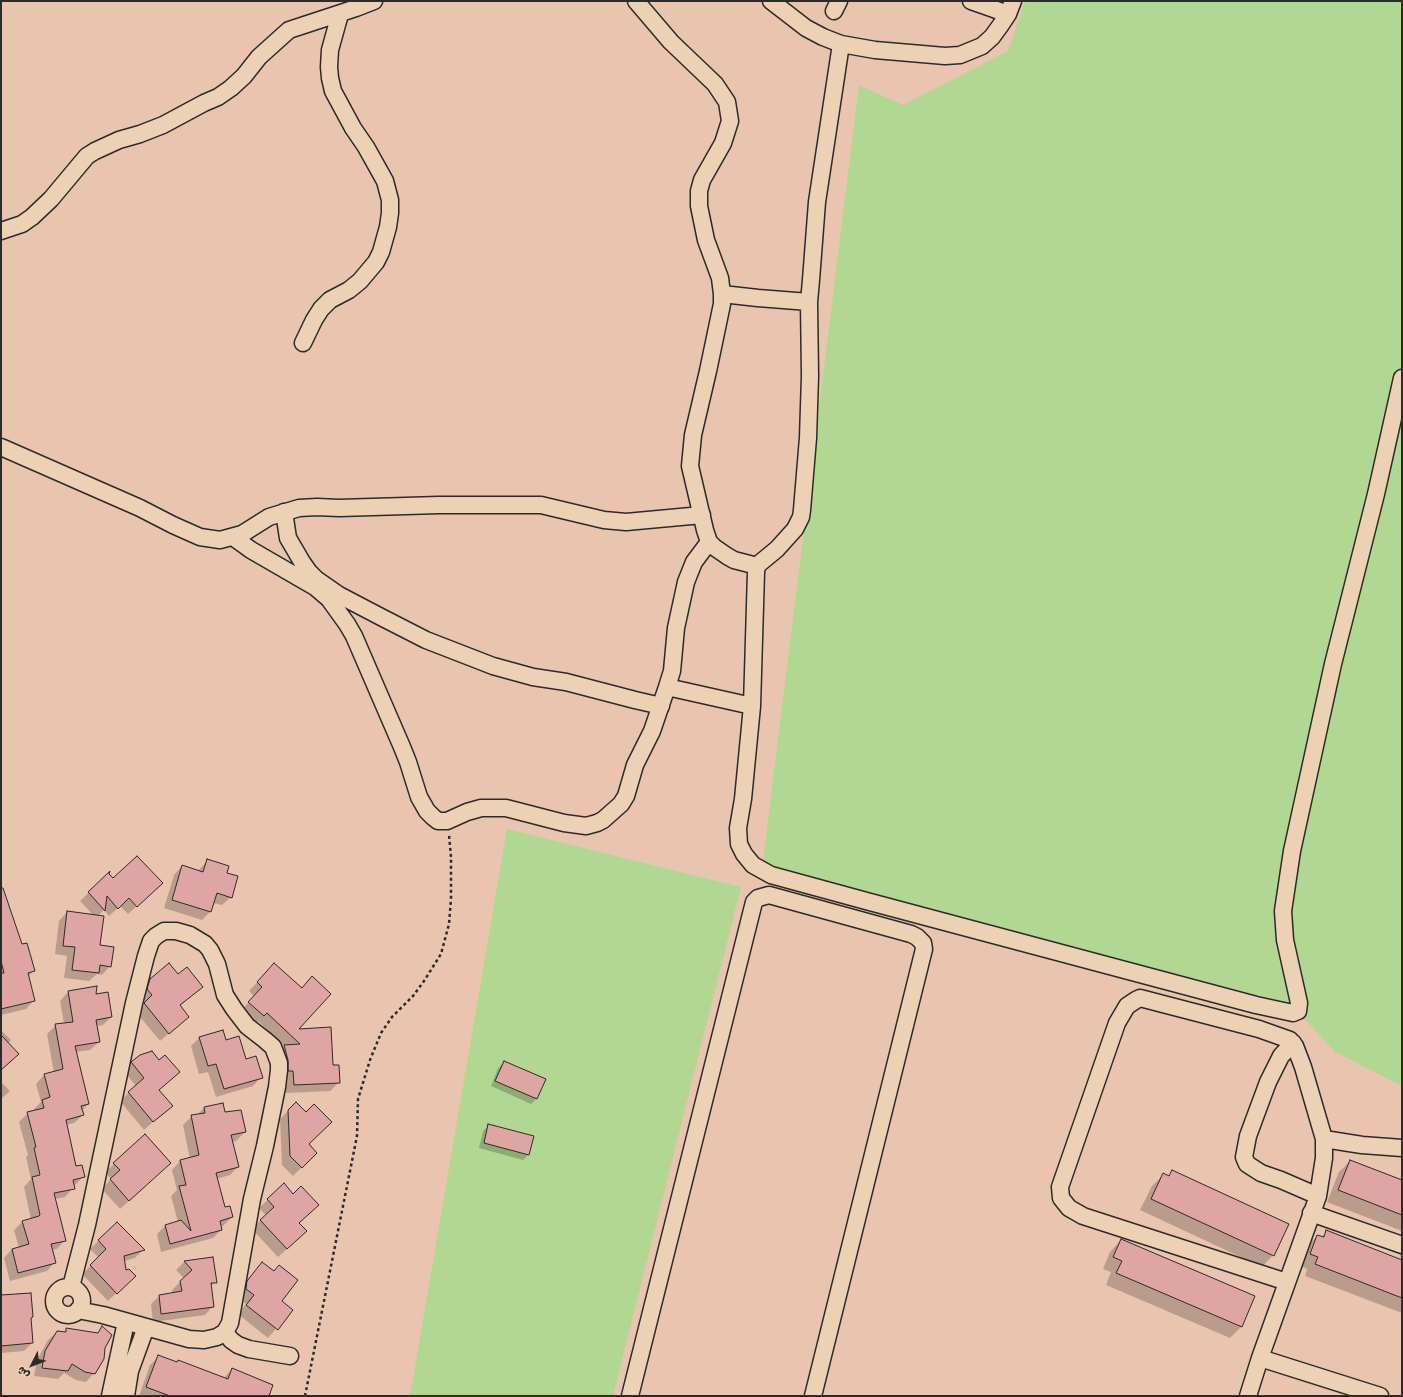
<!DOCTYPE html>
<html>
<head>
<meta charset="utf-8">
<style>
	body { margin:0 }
	#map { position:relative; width:1403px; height:1397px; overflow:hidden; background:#e9c4af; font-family:Caveat,"Playpen Sans Arabic",sans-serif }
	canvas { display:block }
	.frame { position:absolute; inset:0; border:2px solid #2b2b2b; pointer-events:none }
	.north { position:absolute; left:12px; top:1345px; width:40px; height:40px; -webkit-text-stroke:3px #edd1b4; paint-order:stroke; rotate:228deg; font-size:11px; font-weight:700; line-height:16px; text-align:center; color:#2b2b2b }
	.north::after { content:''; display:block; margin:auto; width:14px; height:18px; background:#2b2b2b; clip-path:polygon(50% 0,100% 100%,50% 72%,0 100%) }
</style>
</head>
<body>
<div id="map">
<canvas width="1403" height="1397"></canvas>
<div class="frame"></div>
<div class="north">ش</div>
</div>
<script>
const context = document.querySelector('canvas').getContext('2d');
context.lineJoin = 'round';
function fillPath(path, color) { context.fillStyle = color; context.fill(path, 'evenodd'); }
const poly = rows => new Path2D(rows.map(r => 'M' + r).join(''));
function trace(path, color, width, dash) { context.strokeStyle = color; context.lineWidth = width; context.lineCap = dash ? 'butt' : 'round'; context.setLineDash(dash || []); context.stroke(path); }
const green = poly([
	[1025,1,1402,1,1402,1086,1335,1052,1299,1013,762,869,859,85,903,105,1008,51],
	[507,829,741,887,613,1396,410,1396]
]);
const shadow = poly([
	[208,860,226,874,231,897,222,905,213,903,210,912,202,920,164,908,174,875,182,866,198,871],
	[108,874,113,880,153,891,128,914,120,906,109,916,104,910,98,916,99,946,110,966,102,975,97,974,89,981,64,978,67,956,55,954,59,921,67,912,93,915,80,901],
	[1,883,21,945,33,971,28,977,34,1000,26,1009,1,1015],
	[266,973,297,1030,332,1066,339,1082,330,1091,286,1093,285,1079,276,1055,284,1046,258,1021,255,1024,241,1011,254,996,249,991],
	[178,976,202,987,180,1006,188,1017,160,1041,136,1012,144,1004,139,998,142,988,151,979],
	[68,992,95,995,111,1017,103,1025,96,1026,99,1042,90,1050,75,1052,88,1104,82,1111,83,1115,74,1123,66,1125,76,1167,84,1176,75,1185,73,1185,73,1188,65,1197,55,1199,65,1240,57,1249,52,1250,55,1262,47,1271,10,1281,4,1258,12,1249,19,1248,14,1230,23,1221,31,1219,24,1187,31,1179,26,1157,28,1155,19,1122,28,1113,34,1112,34,1109,41,1102,36,1084,44,1075,54,1073,47,1034,56,1025,64,1024,60,1001],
	[1,1030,11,1040,8,1044,1,1070],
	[199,1038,225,1042,261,1077,253,1086,216,1097,208,1072,199,1074,191,1046],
	[159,1061,178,1072,158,1090,171,1106,144,1130,120,1101,136,1086,124,1071,132,1063],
	[504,1062,537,1098,531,1104,491,1086,498,1068],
	[1,1082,10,1091,1,1099],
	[296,1103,306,1113,308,1144,316,1153,293,1176,282,1165,280,1119],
	[223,1104,224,1114,245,1132,236,1141,231,1142,238,1167,230,1175,216,1179,224,1209,232,1217,223,1226,220,1226,221,1230,213,1238,161,1252,157,1234,165,1226,178,1222,171,1196,177,1190,172,1170,180,1161,190,1159,183,1125,192,1116,196,1116,204,1108],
	[489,1125,528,1155,523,1160,479,1148,483,1131],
	[145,1136,161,1171,120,1209,102,1189,111,1179,105,1172],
	[1350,1161,1402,1181,1402,1231,1327,1202,1339,1172],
	[1173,1171,1273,1255,1262,1267,1140,1210,1152,1186,1163,1175,1167,1177],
	[284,1185,298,1223,297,1240,278,1257,252,1229,266,1215,259,1208],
	[117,1223,143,1250,135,1258,124,1261,126,1271,134,1276,108,1301,82,1274,99,1258,90,1249],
	[1327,1232,1402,1261,1402,1313,1305,1276,1307,1269,1299,1265,1306,1248,1317,1236,1321,1237],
	[1121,1240,1242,1326,1230,1338,1106,1285,1111,1272,1103,1269,1110,1252],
	[212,1258,215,1282,210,1287,213,1306,205,1315,153,1322,151,1304,159,1296,173,1294,172,1290,184,1278,176,1270,184,1262],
	[262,1263,281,1301,292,1310,268,1338,238,1314,246,1304,238,1298,239,1290],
	[1,1296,32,1317,30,1319,32,1343,24,1351,1,1353],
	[102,1328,104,1348,94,1373,86,1382,76,1380,64,1373,58,1379,34,1376,37,1360,48,1340,57,1332,63,1333,66,1330,96,1334],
	[159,1356,224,1378,232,1369,268,1396,139,1396,150,1365]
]);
const building = poly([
	[137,856,163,883,137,907,129,898,118,909,107,896,105,911,88,892,110,871,109,874,113,878,137,856],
	[207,859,229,866,227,873,238,876,232,898,217,893,211,912,172,900,182,865,203,872,207,859],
	[1,888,3,888,22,944,27,943,35,971,28,973,35,1001,1,1009,1,973,4,973,1,961,1,888],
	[67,911,104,916,100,945,114,947,111,967,100,965,99,973,72,970,75,947,63,946,67,911],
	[169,963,178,974,187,967,203,987,180,1005,189,1017,169,1034,144,1003,152,995,147,989,150,979,169,963],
	[274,963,302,988,312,976,331,994,299,1029,331,1027,333,1065,339,1065,340,1083,294,1085,293,1071,288,1071,288,1060,284,1045,300,1044,267,1013,264,1016,248,1002,262,987,257,982,274,963],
	[97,986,96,994,108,992,112,1017,96,1020,100,1042,75,1046,89,1104,81,1106,84,1115,66,1120,76,1166,82,1165,85,1177,73,1180,75,1189,54,1193,66,1241,51,1244,56,1263,18,1273,12,1249,29,1244,22,1221,39,1216,40,1215,32,1177,40,1175,34,1148,36,1147,27,1112,44,1108,42,1100,50,1097,44,1074,63,1069,55,1024,73,1022,68,991,97,986],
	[223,1030,226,1040,239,1036,246,1059,256,1056,263,1078,224,1089,216,1064,208,1066,199,1037,223,1030],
	[1,1035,19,1054,1,1070,1,1035],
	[152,1051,159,1060,165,1055,180,1072,159,1090,173,1106,153,1122,128,1092,144,1078,131,1062,140,1055,152,1051],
	[504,1061,546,1079,537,1099,495,1081,504,1061],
	[296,1102,306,1112,314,1104,332,1122,309,1144,317,1153,302,1168,290,1156,288,1110,296,1102],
	[223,1103,225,1112,241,1110,246,1132,231,1135,239,1167,216,1173,225,1207,230,1206,233,1217,220,1221,222,1230,170,1244,165,1225,181,1220,191,1231,179,1186,186,1185,180,1160,199,1155,191,1115,205,1113,204,1107,223,1103],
	[488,1124,534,1136,529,1155,484,1143,488,1124],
	[145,1134,171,1163,129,1201,110,1179,120,1170,113,1163,145,1134],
	[1350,1160,1402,1180,1402,1215,1338,1190,1350,1160],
	[1172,1170,1289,1224,1274,1256,1151,1199,1163,1173,1169,1176,1172,1170],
	[284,1183,293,1194,301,1186,319,1205,299,1223,307,1231,287,1249,260,1220,274,1207,267,1199,284,1183],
	[117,1222,145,1250,124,1256,126,1270,129,1269,136,1276,117,1294,90,1265,106,1249,98,1240,117,1222],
	[1326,1230,1402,1260,1402,1298,1315,1264,1318,1257,1310,1254,1317,1235,1324,1237,1326,1230],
	[1121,1239,1255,1296,1242,1327,1116,1273,1122,1261,1113,1257,1121,1239],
	[213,1257,217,1283,211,1283,214,1307,161,1314,159,1295,182,1291,180,1281,192,1270,184,1261,213,1257],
	[262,1262,274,1271,279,1265,298,1280,282,1301,293,1310,278,1330,246,1305,254,1295,246,1289,247,1281,262,1262],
	[31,1293,33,1317,31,1318,33,1343,1,1346,1,1295,31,1293],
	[102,1326,112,1335,105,1348,104,1359,95,1374,85,1372,72,1364,68,1371,42,1368,45,1351,57,1331,66,1332,66,1328,98,1333,102,1326],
	[158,1355,177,1362,178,1360,228,1379,232,1368,273,1385,269,1396,170,1396,146,1387,158,1355]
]);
const path = poly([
	[305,1396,357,1136,358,1099,370,1060,381,1033,392,1017,413,996,424,981,441,954,449,924,451,899,451,857,449,835]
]);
const street = poly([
	[636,1,671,42,715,84,727,102,730,121,723,143,702,180,699,191,699,206,706,240,720,278,722,294,722,304,708,371,693,435,690,466,705,530,709,542,714,547,727,556,734,560,757,566],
	[771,1,806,28,823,37,841,44,875,50,945,56,960,55,982,46,992,37,1000,26,1008,14,1013,1],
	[971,1,1008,14],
	[834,11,839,1],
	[841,44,817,202,811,280,809,302,810,376,808,438,802,510,801,517,795,529,777,549,760,563,757,566,756,572,752,706,743,799,738,828,739,844,744,854,753,865,771,875,870,902,1256,1005,1293,1013,1298,1011,1299,1003,1285,940,1283,911,1292,851,1333,664,1376,494,1402,378],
	[1,231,22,224,32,217,51,199,87,156,95,151,119,140,140,134,163,125,204,103,218,97,231,88,244,76,259,57,289,30,356,8,374,1],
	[722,294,758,298,809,302],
	[303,343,314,320,321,309,330,300,349,290,360,281,376,262,381,252,388,227,390,213,390,200,385,181,366,147,353,128,333,91,330,78,329,67,330,50,340,14],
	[1,447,140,508,173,525,200,537,220,540,242,534,269,517,299,508,317,507,339,508,439,505,541,505,604,520,626,522,702,515],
	[284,512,288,538,302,562,309,572,316,579,339,595,381,617,426,640,493,666,533,677,566,682,635,700,661,706],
	[233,537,251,550,315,587,329,599,347,624,354,636,402,747,408,762,419,797,427,811,433,817,438,821,447,821,467,812,481,808,506,808,564,823,586,826,597,823,603,820,621,804,626,796,635,765,652,731,667,687,672,671,676,628,686,582,694,562,709,542],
	[667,687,752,706],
	[1293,1043,1281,1056,1268,1082,1248,1136,1244,1157,1247,1164,1261,1173,1281,1180,1318,1196],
	[1324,1139,1362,1145,1402,1148],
	[1311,1213,1402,1245],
	[71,1287,87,1225,134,1003,146,956,151,941,156,936,164,931,176,931,190,935,205,944,210,950,217,964,225,995,234,1009,247,1026,265,1040,273,1047,279,1063,279,1070,277,1087,265,1146,252,1199,230,1323,225,1332,217,1337,204,1340,189,1339,103,1315,78,1310],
	'54 1301a14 14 0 1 1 28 0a14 14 0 1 1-28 0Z',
	[225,1332,231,1340,238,1345,249,1349,290,1356],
	[1260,1358,1380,1396],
	[110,1396,126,1322],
	[126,1396,130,1371,146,1327],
	[630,1396,754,902,758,898,769,895,911,934,917,937,923,943,924,949,813,1396],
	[1248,1396,1260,1358,1318,1196,1324,1158,1324,1139,1303,1067,1295,1046,1290,1040,1259,1029,1140,998,1136,1000,1127,1006,1117,1023,1060,1187,1061,1198,1069,1208,1083,1216,1287,1282]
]);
fillPath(green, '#b1d893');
fillPath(shadow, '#0003');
fillPath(building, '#dfa5a3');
trace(building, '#2b2b2b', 1);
trace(street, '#2b2b2b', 19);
trace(path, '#2b2b2b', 2.5, [3, 3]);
trace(street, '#edd1b4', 16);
</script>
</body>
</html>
